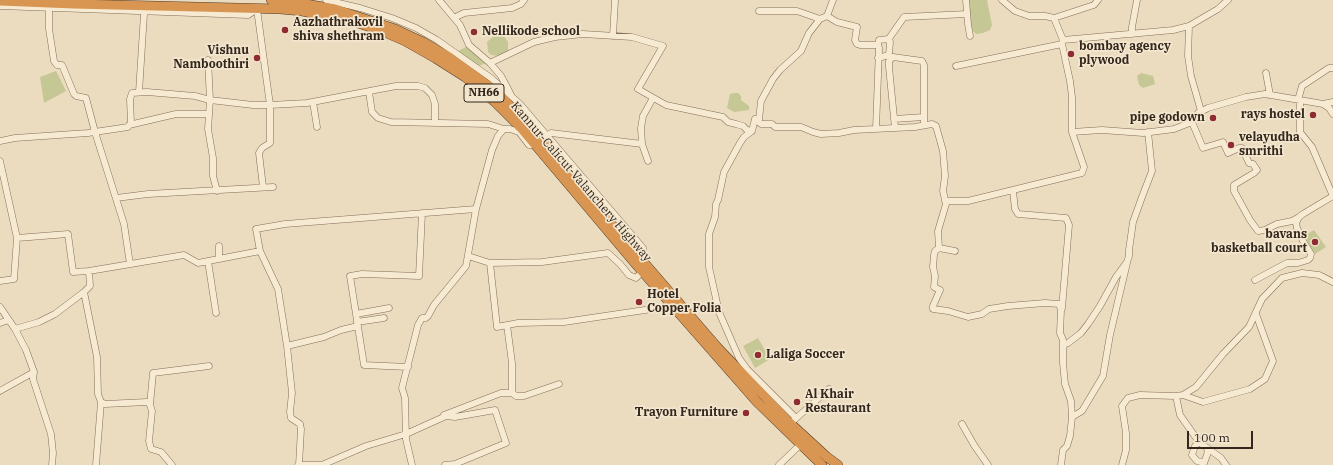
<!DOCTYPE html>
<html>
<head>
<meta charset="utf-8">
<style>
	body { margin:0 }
	#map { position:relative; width:1333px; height:465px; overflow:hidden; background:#ebdcbf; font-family:"IBM Plex Serif",serif }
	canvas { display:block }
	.scale { position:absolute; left:1187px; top:431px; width:66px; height:18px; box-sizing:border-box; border:2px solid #33261c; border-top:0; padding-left:5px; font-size:12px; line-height:14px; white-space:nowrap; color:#33261c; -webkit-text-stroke:3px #f3e6ce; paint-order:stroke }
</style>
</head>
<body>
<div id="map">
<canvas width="1333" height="465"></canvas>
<div class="scale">100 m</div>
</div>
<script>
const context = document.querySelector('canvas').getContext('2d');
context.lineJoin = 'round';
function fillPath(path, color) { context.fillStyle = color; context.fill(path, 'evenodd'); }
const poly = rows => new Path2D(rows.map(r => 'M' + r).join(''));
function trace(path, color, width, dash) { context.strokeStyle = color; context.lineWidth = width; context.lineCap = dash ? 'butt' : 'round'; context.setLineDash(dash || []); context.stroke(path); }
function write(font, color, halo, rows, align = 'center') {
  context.font = font + ' "IBM Plex Serif",serif'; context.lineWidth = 3.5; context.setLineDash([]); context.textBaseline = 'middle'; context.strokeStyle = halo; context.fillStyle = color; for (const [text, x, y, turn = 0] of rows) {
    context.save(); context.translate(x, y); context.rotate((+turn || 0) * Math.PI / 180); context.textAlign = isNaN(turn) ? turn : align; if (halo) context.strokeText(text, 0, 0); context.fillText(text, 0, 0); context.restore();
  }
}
const green = poly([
	[968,0,987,0,992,25,990,30,983,33,976,34,973,31,971,27],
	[502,33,508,42,508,51,500,56,491,55,488,52,487,42,496,34],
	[468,46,487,63,472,68,458,51],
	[56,71,66,91,44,103,40,77],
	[1141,73,1153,76,1155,84,1143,88,1139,85,1137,76],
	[734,93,738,93,741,96,741,100,749,106,749,110,734,112,727,108,730,94],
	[1314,230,1326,247,1315,254,1304,236],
	[758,338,770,359,755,368,743,346]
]);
const minor = poly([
	[326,0,360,8,392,18,416,28,437,40,491,78,520,104,643,248,642,260],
	[439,0,460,25,469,45,490,63,501,76,508,89,511,95],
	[966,0,968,24,970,36],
	[1002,0,1015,11,1029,16,1045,16,1054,18,1063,40,1062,44,1070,81,1072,97,1072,132,1102,130,1143,133,1174,129,1192,122,1198,113,1208,108,1246,97,1265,94,1323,104,1329,108,1333,114],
	[0,6,248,15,257,9,270,105,270,143,262,148,259,153,263,187],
	[49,8,49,29,54,61,57,65,62,65,74,94,76,96,86,98,95,132,124,224,130,264],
	[759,11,797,11,820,19,827,16,833,0],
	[827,16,837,22,857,27,855,40,857,44,860,45,878,45,879,48,876,129],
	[454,18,464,13,512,8,521,4,524,0],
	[1054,18,1094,5,1098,0],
	[1189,26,1188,56,1191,76,1201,111],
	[1132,34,1132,27,1137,0],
	[613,36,615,0],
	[888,40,904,17,967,14],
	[1063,40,1173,30,1189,26,1218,9,1228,0],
	[878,45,879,40,889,39,890,42,889,55,878,58],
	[208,60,210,100,208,129,213,158,213,176,217,191],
	[490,63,534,42,555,37,583,34,632,37,663,46,638,89,666,105,723,117,728,122,736,124,743,126,747,130,752,131],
	[956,66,1062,44],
	[1266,73,1270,95],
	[139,92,144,14],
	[369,92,372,112,378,118,391,122,488,124,504,129],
	[1298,100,1302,86,1329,68,1333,68],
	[1300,101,1300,132,1312,147,1333,196],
	[313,102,317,127],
	[1323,104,1333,102],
	[755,119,761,124,772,124,775,127,801,127,813,132,821,134,839,133,854,130,915,127,932,124,936,126,943,151,945,176,943,191,946,204,938,231,939,248,935,251,934,255,933,267,935,276,934,287,940,290,933,306,933,309,948,311,968,317,982,314,989,309,1008,306,1045,303,1059,304,1061,310,1060,333,1063,340,1063,363,1065,384,1071,401,1072,417,1070,436,1067,446,1063,450,1061,465],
	[755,119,752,131,744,137,740,143,724,172,718,200,716,204,715,217,709,234,709,267,719,312,739,358,747,369,796,418],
	[755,119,759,120,761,101,773,79,780,70,801,51,809,33,820,19],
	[894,119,924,117],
	[1192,122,1203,148,1223,142,1228,153,1239,148,1242,148,1249,163,1253,164,1257,170,1254,173,1234,185,1234,191,1250,220,1258,231,1265,230,1277,224,1292,221,1299,217],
	[129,125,176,114,208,114],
	[895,128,889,67,889,61,893,57,922,61,924,65,924,125],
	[547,136,551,133,642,144],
	[0,141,15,138,88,133,128,127,131,123,130,99,132,93,147,92,195,96,210,100,253,105,270,105,307,103,396,86,418,86,425,88,432,95,435,104,435,123],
	[0,161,17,238,68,234,73,272,89,271,90,286,84,292,55,314,39,322,15,329,26,350,34,372],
	[648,161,642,144,641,128,643,116,653,98],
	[1013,191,1015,209,1018,214,1066,218,1069,225,1062,308],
	[116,198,148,194,273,187],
	[945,201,968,201,1082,173,1084,167,1072,132],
	[219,246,219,259],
	[939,248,955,251],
	[260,251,278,289,287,346,292,393,290,412,291,418,300,424,301,429,299,465],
	[468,256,490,263,542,262,608,253,620,264,629,275,636,278,642,272],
	[208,261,216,313],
	[490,263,497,327,518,323,564,322,672,306],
	[89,271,184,255,198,263,260,251,256,229,285,224,476,209],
	[1255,280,1287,263,1298,263,1308,260,1310,258,1311,254,1303,241,1297,228,1296,223,1299,217,1303,214,1333,196],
	[0,281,14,279,17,238],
	[84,292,97,357,98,394,101,402,105,404,147,402,150,405,152,411,149,441,151,449,161,452,172,465],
	[0,307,15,329],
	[356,314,389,308],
	[357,322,384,318],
	[0,323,9,320],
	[507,325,512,363,512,393,516,396,524,396,559,384],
	[1063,345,1068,343,1081,333,1088,324,1100,306,1116,277,1127,262,1129,256,1129,250,1133,222,1142,197,1152,171,1148,132],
	[287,346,324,337,341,330,358,326],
	[408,367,364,365,350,276,362,274,419,276,422,213],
	[0,391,34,372,33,379,51,434,53,453,52,465],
	[1183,395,1203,402,1250,389,1265,379,1273,361,1256,314],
	[1176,396,1183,395,1196,387,1223,354,1249,327,1262,299,1282,278,1302,273,1319,275,1333,282],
	[150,405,153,373,209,366],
	[444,415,501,393,512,393],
	[1072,417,1082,411,1103,376,1110,335,1127,263],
	[793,421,829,389],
	[962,424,974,445,988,465],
	[1199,442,1195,446,1192,455,1197,461,1204,463,1207,455,1208,449],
	[96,465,101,402],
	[298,465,322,465,366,446,406,434,446,416,455,417,495,410,506,443,455,464,445,465],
	[412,465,406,439,405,398,402,388,418,325,422,318,426,318,428,316,434,305,466,266,476,209,492,150,498,136,504,129,510,129,519,132,529,145,535,145],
	[779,465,801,444],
	[1122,465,1126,450,1126,433,1122,406,1128,398,1140,395,1176,396,1180,415,1199,442,1221,458,1226,465]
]);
const highway = poly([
	[271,0,306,4,335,9,395,29,423,42,449,57,497,92,515,111,546,146,627,243,718,348,790,423,827,457,838,465],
	[0,1,74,4,280,9,302,11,355,22,382,31,405,41,435,58,465,77,496,103,522,129,634,262,757,402,822,465]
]);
const markers = [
	[285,30,4,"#8f2c31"],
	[474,32,4,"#8f2c31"],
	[1071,54,4,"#8f2c31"],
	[257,58,4,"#8f2c31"],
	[1313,115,4,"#8f2c31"],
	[1213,118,4,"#8f2c31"],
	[1231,145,4,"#8f2c31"],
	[1315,242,4,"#8f2c31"],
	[639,302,4,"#8f2c31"],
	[758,355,4,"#8f2c31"],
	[797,402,4,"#8f2c31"],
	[746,413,4,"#8f2c31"]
];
const shields = [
	[484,93,40]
];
const shieldNames = [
	["NH66",484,93]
];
const poiNames = [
	["Aazhathrakovil",293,23],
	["shiva shethram",293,37],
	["Nellikode school",482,32],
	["bombay agency",1079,47],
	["plywood",1079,61],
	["Vishnu",249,51,"right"],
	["Namboothiri",249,65,"right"],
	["rays hostel",1305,115,"right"],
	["pipe godown",1205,118,"right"],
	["velayudha",1239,138],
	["smrithi",1239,152],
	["bavans",1307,235,"right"],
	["basketball court",1307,249,"right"],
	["Hotel",647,295],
	["Copper Folia",647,309],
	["Laliga Soccer",766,355],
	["Al Khair",805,395],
	["Restaurant",805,409],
	["Trayon Furniture",738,413,"right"]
];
const streetNames = [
	["Kannur-Calicut-Valanchery Highway",581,182,49]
];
fillPath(green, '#c5c894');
trace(minor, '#836d58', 7);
trace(highway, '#503c2d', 10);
trace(minor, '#f7ead2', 6);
trace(highway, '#d89652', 9);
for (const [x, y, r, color] of markers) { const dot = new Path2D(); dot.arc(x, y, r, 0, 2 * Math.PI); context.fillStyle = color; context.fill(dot); trace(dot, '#f3e6ce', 1.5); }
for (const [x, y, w] of shields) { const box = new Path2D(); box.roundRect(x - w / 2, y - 9, w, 18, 3); context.fillStyle = '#f3e6ce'; context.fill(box); trace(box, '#33261c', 1); }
write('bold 11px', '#33261c', null, shieldNames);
write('bold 12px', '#33261c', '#f3e6ce', poiNames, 'left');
write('12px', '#33261c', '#f3e6ce', streetNames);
</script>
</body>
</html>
